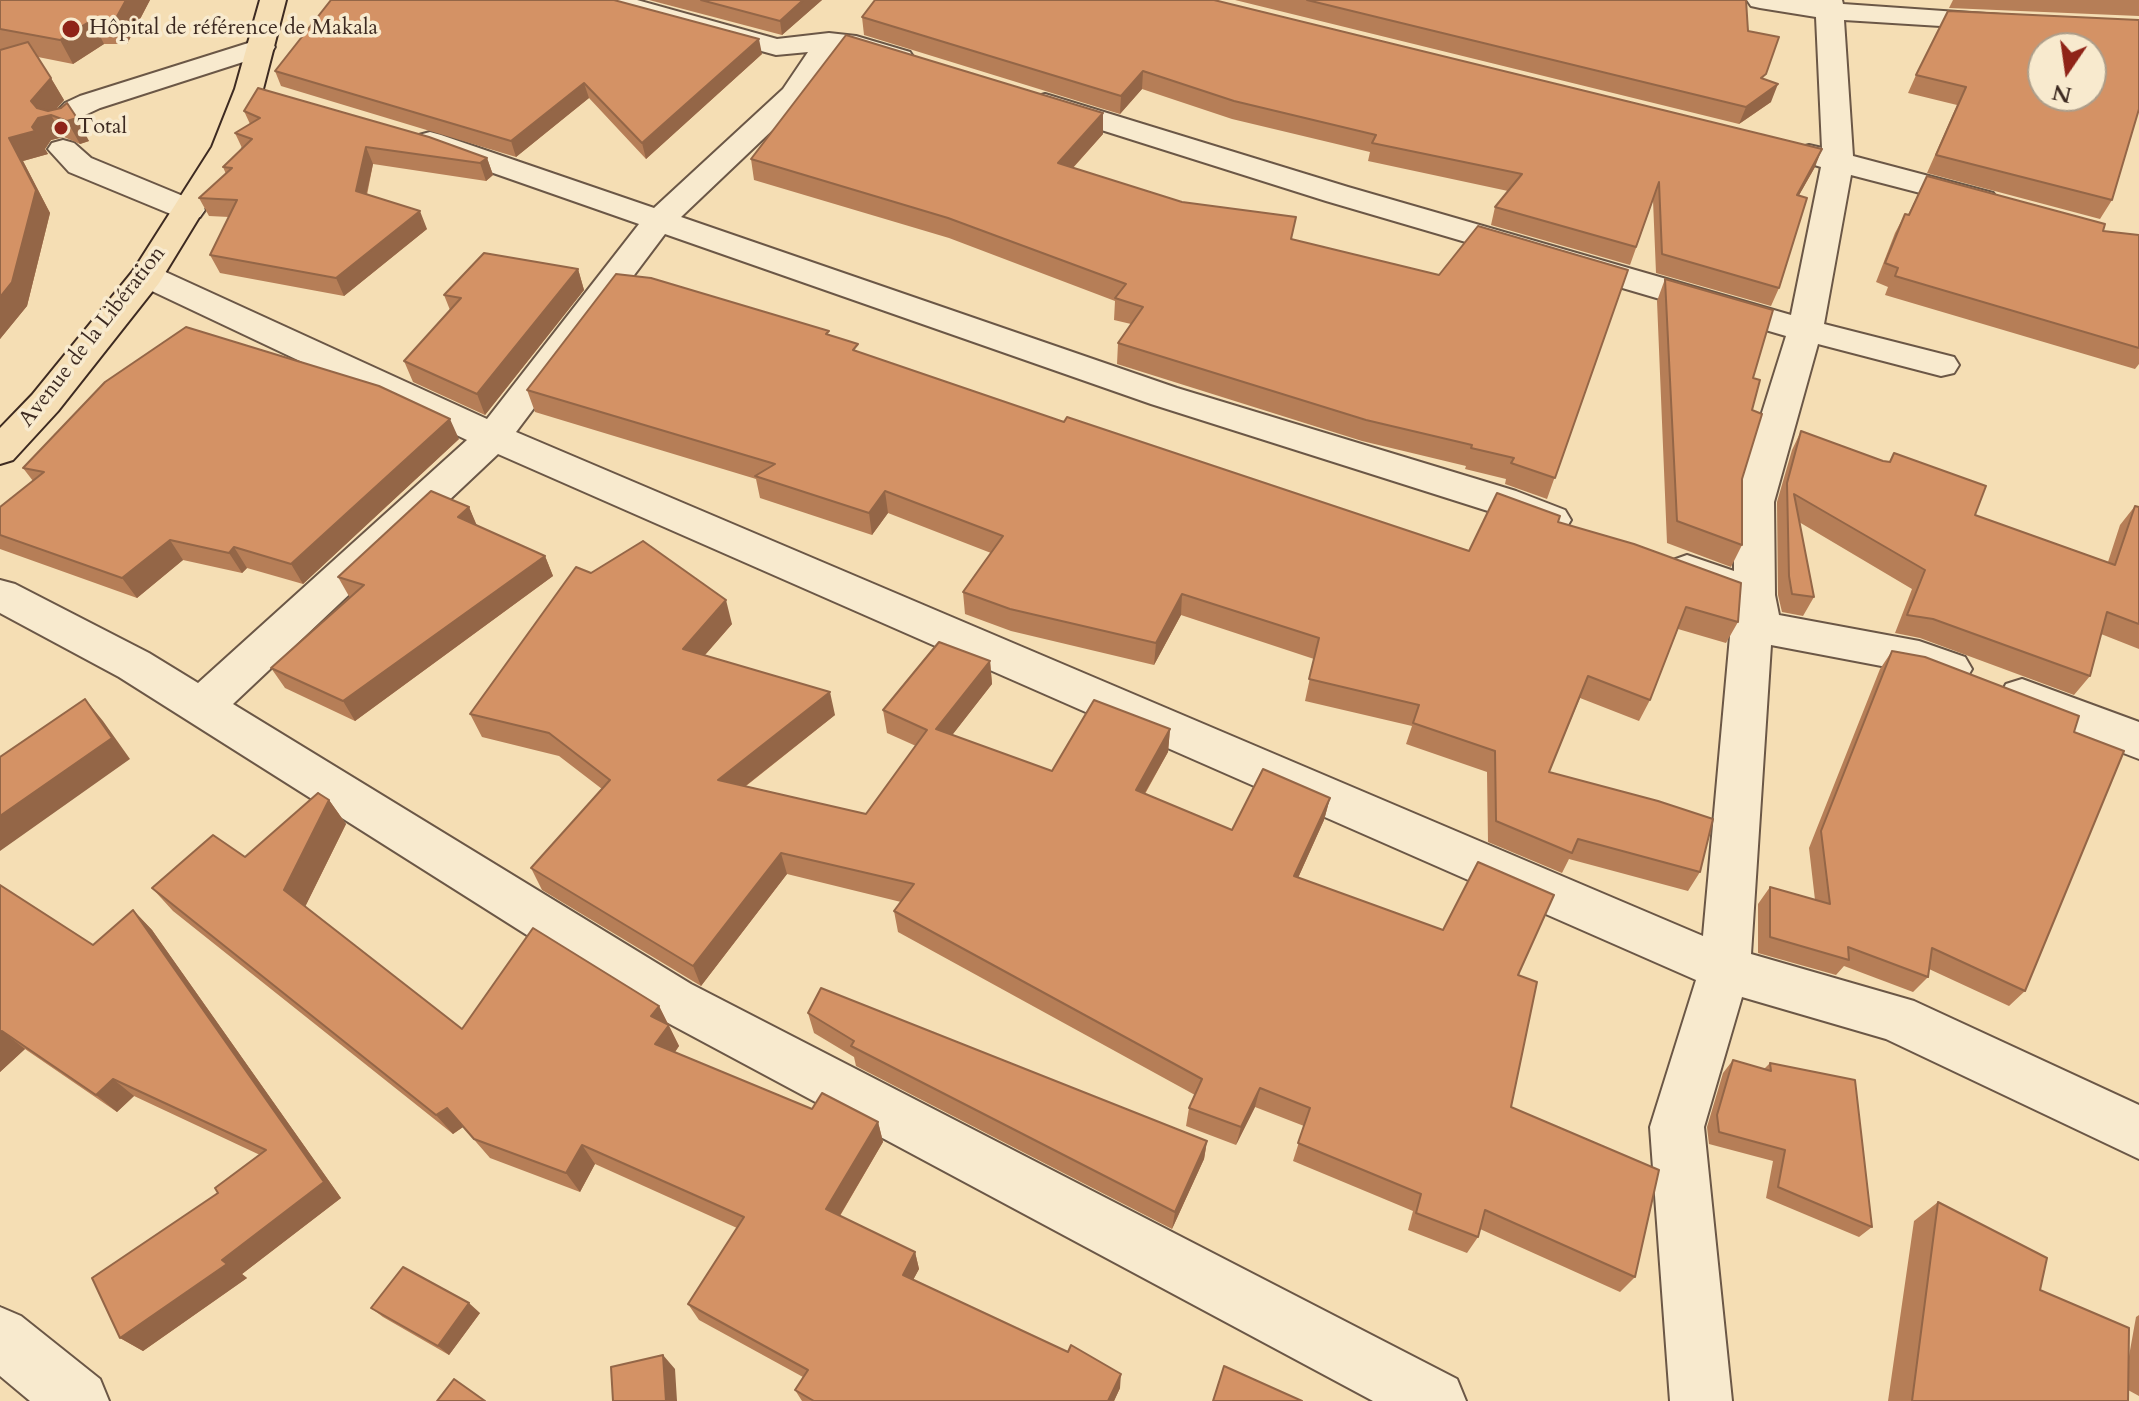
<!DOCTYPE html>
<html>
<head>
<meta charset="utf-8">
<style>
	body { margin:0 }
	#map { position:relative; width:2139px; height:1401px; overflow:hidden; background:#f5deb4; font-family:Cardo,serif }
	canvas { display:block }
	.north { position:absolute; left:2027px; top:32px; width:80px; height:80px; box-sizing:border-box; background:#f8eace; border:2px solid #ad9d89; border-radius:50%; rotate:193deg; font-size:22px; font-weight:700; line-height:32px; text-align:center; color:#3d2a21 }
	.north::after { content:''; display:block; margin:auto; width:28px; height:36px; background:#8f2418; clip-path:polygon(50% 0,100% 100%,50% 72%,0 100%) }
</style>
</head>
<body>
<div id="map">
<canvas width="2139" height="1401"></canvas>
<div class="north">N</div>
</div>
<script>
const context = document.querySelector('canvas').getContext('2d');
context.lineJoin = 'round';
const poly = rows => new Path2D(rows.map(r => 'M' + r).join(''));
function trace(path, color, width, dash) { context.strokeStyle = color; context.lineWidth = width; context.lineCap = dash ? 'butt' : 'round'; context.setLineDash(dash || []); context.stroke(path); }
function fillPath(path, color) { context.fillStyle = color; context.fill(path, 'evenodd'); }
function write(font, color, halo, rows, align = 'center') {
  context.font = font + ' Cardo,serif'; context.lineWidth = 7; context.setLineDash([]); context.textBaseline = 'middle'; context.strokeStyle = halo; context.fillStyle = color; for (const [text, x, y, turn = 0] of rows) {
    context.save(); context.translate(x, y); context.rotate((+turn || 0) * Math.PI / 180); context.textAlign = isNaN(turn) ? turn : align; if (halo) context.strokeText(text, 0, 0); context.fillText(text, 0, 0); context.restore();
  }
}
const minor = poly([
	[594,0,637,0,777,39,829,33,856,36,910,52,914,58,910,64,900,66,837,50,803,101,681,217,1177,388,1516,491,1565,510,1571,520,1565,530,1551,534,1537,530,1488,511,1151,404,665,234,516,432,1703,936,1733,603,1673,580,1667,570,1673,560,1687,555,1734,571,1734,502,1786,336,1326,201,1035,109,1030,103,1035,97,1045,94,1055,97,1348,187,1791,315,1821,167,1798,160,1794,154,1798,148,1809,145,1822,148,1816,17,1760,8,1751,6,1747,0,1842,0,1843,4,2015,16,2019,22,2015,28,2005,30,1844,20,1853,156,1993,193,1998,200,1993,207,1982,209,1851,175,1824,324,1954,357,1959,365,1954,373,1941,376,1818,344,1774,502,1775,595,1779,615,1919,641,1965,657,1972,669,1965,681,1950,685,1913,672,1771,645,1751,954,1914,1001,2139,1105,2139,1159,1886,1039,1742,997,1704,1127,1732,1401,1670,1401,1650,1127,1696,980,498,454,233,704,691,984,1457,1379,1466,1401,1373,1401,655,1016,119,677,0,613,0,580,15,584,149,653,198,683,467,440,135,283,130,276,135,269,147,266,159,269,487,419,639,224,419,147,415,141,419,135,430,132,441,135,654,208,783,89,808,52,776,55,598,6,594,0],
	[261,39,271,41,275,47,271,53,100,108,85,115,73,128,62,131,51,128,47,122,65,103,80,96,261,39],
	[63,140,74,143,91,158,200,203,205,210,200,217,189,220,178,217,69,172,48,149,52,143,63,140],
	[2022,679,2139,722,2139,759,2006,708,2000,696,2006,684,2022,679],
	[0,1307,21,1316,100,1379,109,1401,30,1401,0,1376,0,1307]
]);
const highway = poly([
	[260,0,286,0,263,89,242,147,159,283,58,411,13,460,0,464,0,428,32,395,133,271,212,147,235,89,260,0]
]);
const wall = poly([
	[0,0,150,0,127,44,104,44,73,64,38,57,64,100,56,109,89,141,80,144,64,137,51,140,45,149,48,154,23,161,50,213,27,306,0,339],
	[649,0,822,0,782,35],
	[1235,0,1746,0,1748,31,1771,102,1739,124],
	[1953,0,2139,0,2139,16,1949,8],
	[862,17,1815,167,1799,195,1779,288,1771,306,1656,273,1653,200,1630,265,1491,225,1495,207,1508,191,1368,161,1370,152,1232,119,1142,89,1120,114,864,35],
	[2139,20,2112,200,2100,219,1927,173,1957,105,1908,93,1916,75],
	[762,54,646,159,589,98,516,157,281,86,275,71],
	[244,111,487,158,493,175,486,181,373,164,367,195,427,229,344,296,220,273,210,255,229,217,209,216,199,198,226,174,223,167,242,148,235,133,250,124],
	[1103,134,1073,168,1293,240,1439,275,1628,270,1547,499,1505,484,1506,479,1465,469,1466,466,1362,441,1117,364,1118,343,1131,324,1114,320,1115,301,949,238,754,180,751,159],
	[1927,176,2103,231,2139,235,2139,364,2135,369,1885,295,1888,287,1876,282,1895,233,1905,214,1908,215],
	[578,269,584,290,485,415,413,382,404,361,450,310,444,295],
	[1665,279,1753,378,1752,410,1742,479,1742,545,1731,567,1667,543,1657,301],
	[830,335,859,352,1064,422,1469,551,1558,522,1738,622,1726,643,1678,629,1650,700,1639,721,1580,698,1549,772,1700,872,1688,891,1569,859,1562,873,1488,842,1487,772,1406,744,1412,726,1305,701,1314,659,1181,615,1154,665,1011,631,965,614,963,592,991,553,888,513,872,535,760,498,756,479,535,412,527,390],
	[1801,431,1883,461,1889,462,1894,453,1975,515,2108,562,2120,525,2135,506,2139,507,2139,649,2101,634,2090,676,2074,695,1920,638,1895,633,1912,589,1799,522,1814,597,1803,616,1782,612,1778,595,1777,502,1792,450],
	[459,439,303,584,247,568,242,573,183,560,137,598,0,549,0,507,33,481,23,468],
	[469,507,476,525,545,556,553,576,355,721,285,688,271,668,350,598,338,577],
	[591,573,732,624,705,655,835,715,746,786,866,814,916,746,887,733,883,710,990,661,992,684,952,735,1052,771,1170,729,1168,752,1145,794,1232,830,1330,798,1324,820,1298,878,1518,975,1511,1107,1635,1277,1620,1292,1480,1229,1478,1237,1467,1253,1408,1230,1413,1211,1293,1161,1304,1126,1255,1107,1236,1145,1186,1126,1189,1108,1195,1095,898,932,894,911,901,902,787,874,701,986,542,890,531,868,602,789,559,756,482,737,470,714],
	[1892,651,2074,732,2025,991,2009,1006,1929,969,1928,977,1913,992,1844,966,1836,975,1758,953,1758,904,1770,887,1815,900,1809,848,1880,669],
	[329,800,346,824,305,907,462,1029,659,1006,679,1046,675,1052,812,1109,878,1122,883,1142,840,1216,915,1252,919,1269,913,1280,1120,1388,1114,1401,802,1401,795,1390,803,1377,699,1320,688,1304,737,1228,595,1164,580,1192,490,1158,463,1127,453,1134,173,911,152,888,245,857],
	[0,885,93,945,133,910,152,930,341,1198,242,1274,247,1278,143,1351,120,1338,218,1193,260,1155,134,1096,117,1112,25,1049,0,1072],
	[808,1013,1207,1141,1204,1159,1172,1229,856,1066,854,1057,814,1033],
	[1733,1060,1764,1069,1770,1063,1872,1227,1859,1237,1766,1198,1773,1161,1709,1144,1707,1127,1723,1073],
	[1938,1202,2040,1290,2129,1356,2136,1317,2139,1315,2139,1396,2128,1390,2128,1401,1888,1401,1914,1221],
	[371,1308,480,1313,449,1355,383,1317]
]);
const shadedWall = poly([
	[126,0,150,0,127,44,115,20],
	[803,0,822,0,782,35,780,21],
	[92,20,104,44,73,64,60,40],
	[759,39,762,54,646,159,642,143],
	[1143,71,1142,89,1120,114,1121,96],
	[51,78,64,100,51,115,64,137,51,140,45,149,48,154,23,161,50,213,27,306,0,339,0,297,9,138,32,127,31,101],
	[584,83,589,98,516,157,511,141],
	[1778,84,1771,102,1739,124,1746,107],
	[1103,113,1103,134,1058,184,1058,163],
	[77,118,89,141,80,144,67,121],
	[366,147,373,164,363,209,356,191],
	[1822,149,1815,167,1789,213,1797,195],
	[487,158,493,175,486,181,480,163],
	[420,211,427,229,344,296,336,278],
	[578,269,584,290,485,415,477,394],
	[450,419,459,439,303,584,291,564],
	[885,491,888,513,872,535,869,513],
	[469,507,478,528,458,517],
	[170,540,183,560,137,598,122,578],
	[234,547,247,568,242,573,229,553],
	[545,556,553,576,355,721,343,701],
	[1182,594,1181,615,1154,665,1156,643],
	[726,600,732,624,690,672,683,649],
	[990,661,992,684,939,752,936,729],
	[830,692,835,715,725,802,718,780],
	[85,699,103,721,130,759,0,851,0,816],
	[1170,729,1168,752,1134,812,1136,790],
	[1330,798,1324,820,1289,898,1294,876],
	[329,800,346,824,302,913,284,890],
	[781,853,787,874,701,986,693,966],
	[133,910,152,930,341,1198,242,1274,247,1278,143,1351,120,1338,324,1182],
	[659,1006,679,1046,666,1065,655,1044,651,1016],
	[2,1031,25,1049,0,1072,0,1032],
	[113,1079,134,1096,117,1112,96,1095],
	[1260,1088,1255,1107,1236,1145,1241,1127],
	[447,1108,463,1127,453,1134,436,1115],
	[878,1122,883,1142,833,1227,826,1209],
	[1207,1141,1204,1159,1172,1229,1175,1212],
	[582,1145,595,1164,580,1192,566,1173],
	[915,1252,919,1269,907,1291,903,1275],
	[469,1303,480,1313,449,1355,438,1346],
	[663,1355,675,1369,677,1401,666,1401],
	[1121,1374,1120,1388,1114,1401,1108,1401]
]);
const building = poly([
	[0,0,126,0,115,20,92,20,60,40,0,29,0,0],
	[331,0,614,0,759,39,642,143,584,83,511,141,275,71,331,0],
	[701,0,803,0,780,21,701,0],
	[875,0,1214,0,1822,149,1797,195,1807,198,1779,288,1662,254,1659,182,1636,247,1495,207,1522,174,1372,143,1376,135,1234,101,1143,71,1121,96,862,17,875,0],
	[1307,0,1746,0,1748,31,1779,37,1766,74,1761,78,1778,84,1746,107,1307,0],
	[1948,11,2139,20,2139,109,2112,200,1936,155,1966,87,1916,75,1948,11],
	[2043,48,2091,48,2091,96,2043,96,2043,48],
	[846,35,1103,113,1058,163,1182,202,1296,217,1291,239,1439,275,1478,226,1628,270,1555,478,1511,463,1514,458,1471,448,1472,445,1366,420,1118,343,1143,307,1115,298,1126,284,948,218,751,159,846,35],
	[28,42,51,78,31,101,37,108,48,111,61,108,67,103,77,118,67,121,51,115,38,118,32,127,35,131,9,138,36,190,12,282,0,297,0,50,28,42],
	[258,88,429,137,487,158,480,163,366,147,356,191,420,211,336,278,210,255,237,200,199,198,232,168,223,167,252,139,235,133,260,118,244,111,258,88],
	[1927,176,2105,224,2103,231,2139,235,2139,348,1895,276,1898,268,1885,263,1905,214,1909,215,1927,176],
	[484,253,578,269,477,394,404,361,461,298,444,295,484,253],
	[616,274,651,278,829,331,826,334,858,344,853,350,1064,422,1067,417,1469,551,1497,493,1560,516,1558,522,1634,544,1741,583,1738,622,1686,607,1650,700,1588,676,1549,772,1658,801,1713,819,1700,872,1578,839,1572,853,1496,821,1495,751,1413,723,1419,705,1309,679,1319,638,1182,594,1156,643,1010,609,963,592,1003,536,885,491,869,513,755,476,775,464,527,390,616,274],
	[1665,279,1773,310,1753,378,1760,380,1752,410,1762,414,1742,479,1742,545,1677,521,1665,279],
	[186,327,379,386,450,419,291,564,234,547,229,553,170,540,122,578,0,535,0,507,44,472,23,468,105,382,186,327],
	[1801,431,1883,461,1890,462,1894,453,1986,486,1975,515,2115,565,2135,506,2139,507,2139,624,2107,612,2090,676,1933,619,1907,615,1925,570,1794,494,1814,597,1792,594,1789,576,1787,483,1801,431],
	[431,491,469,507,458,517,545,556,343,701,271,668,364,585,338,577,431,491],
	[643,541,726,600,683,649,830,692,718,780,866,814,927,730,883,710,939,642,990,661,936,729,1052,771,1094,700,1170,729,1136,790,1232,830,1263,769,1330,798,1294,876,1443,930,1478,862,1554,895,1518,975,1537,982,1511,1107,1659,1170,1635,1277,1485,1210,1478,1237,1416,1213,1421,1194,1298,1143,1310,1108,1260,1088,1241,1127,1189,1108,1202,1079,894,911,914,884,781,853,693,966,531,868,610,780,549,733,470,714,576,567,591,573,643,541],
	[1892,651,1925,657,2079,716,2074,732,2124,751,2025,991,1932,948,1928,977,1848,947,1849,960,1770,937,1770,887,1830,904,1821,831,1892,651],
	[85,699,112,738,0,816,0,757,85,699],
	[318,793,329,800,284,890,462,1029,533,928,659,1006,651,1016,669,1025,655,1044,812,1109,822,1093,878,1122,826,1209,915,1252,903,1275,1068,1352,1071,1345,1121,1374,1108,1401,814,1401,795,1390,808,1370,688,1304,744,1217,582,1145,566,1173,474,1139,447,1108,436,1115,152,888,213,835,245,857,318,793],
	[0,885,93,945,133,910,324,1182,222,1260,227,1264,120,1338,92,1278,218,1193,215,1188,266,1150,113,1079,96,1095,2,1031,0,1032,0,885],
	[821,988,1207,1141,1175,1212,851,1046,854,1041,808,1013,821,988],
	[1733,1060,1771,1071,1770,1063,1855,1080,1872,1227,1778,1187,1785,1150,1719,1132,1717,1115,1733,1060],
	[1938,1202,2047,1258,2040,1290,2129,1328,2128,1401,1912,1401,1938,1202],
	[403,1267,469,1303,438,1346,371,1308,403,1267],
	[663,1355,666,1401,613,1401,611,1367,663,1355],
	[1224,1366,1302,1401,1213,1401,1224,1366],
	[454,1379,485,1401,437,1401,454,1379]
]);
const markers = [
	[71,29,10,"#8f2418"],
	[61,128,8,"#8f2418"]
];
const farPoinames = [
	["Hôpital de référence de Makala",89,29],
	["Total",77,128]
];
const farStreetnames = [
	["Avenue de la Libération",93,337,-52]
];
trace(minor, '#6b5746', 4);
trace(highway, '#3d2a21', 4);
fillPath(minor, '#f8eace');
fillPath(highway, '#f5deb4');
fillPath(wall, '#b67e57');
fillPath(shadedWall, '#946647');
fillPath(building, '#d49265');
trace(building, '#946647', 2);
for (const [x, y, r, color] of markers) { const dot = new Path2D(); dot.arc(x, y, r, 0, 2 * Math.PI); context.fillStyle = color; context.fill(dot); trace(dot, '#f8eace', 3); }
write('22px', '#3d2a21', '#f8eace', farPoinames, 'left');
write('22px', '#3d2a21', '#f8eace', farStreetnames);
</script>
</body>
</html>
